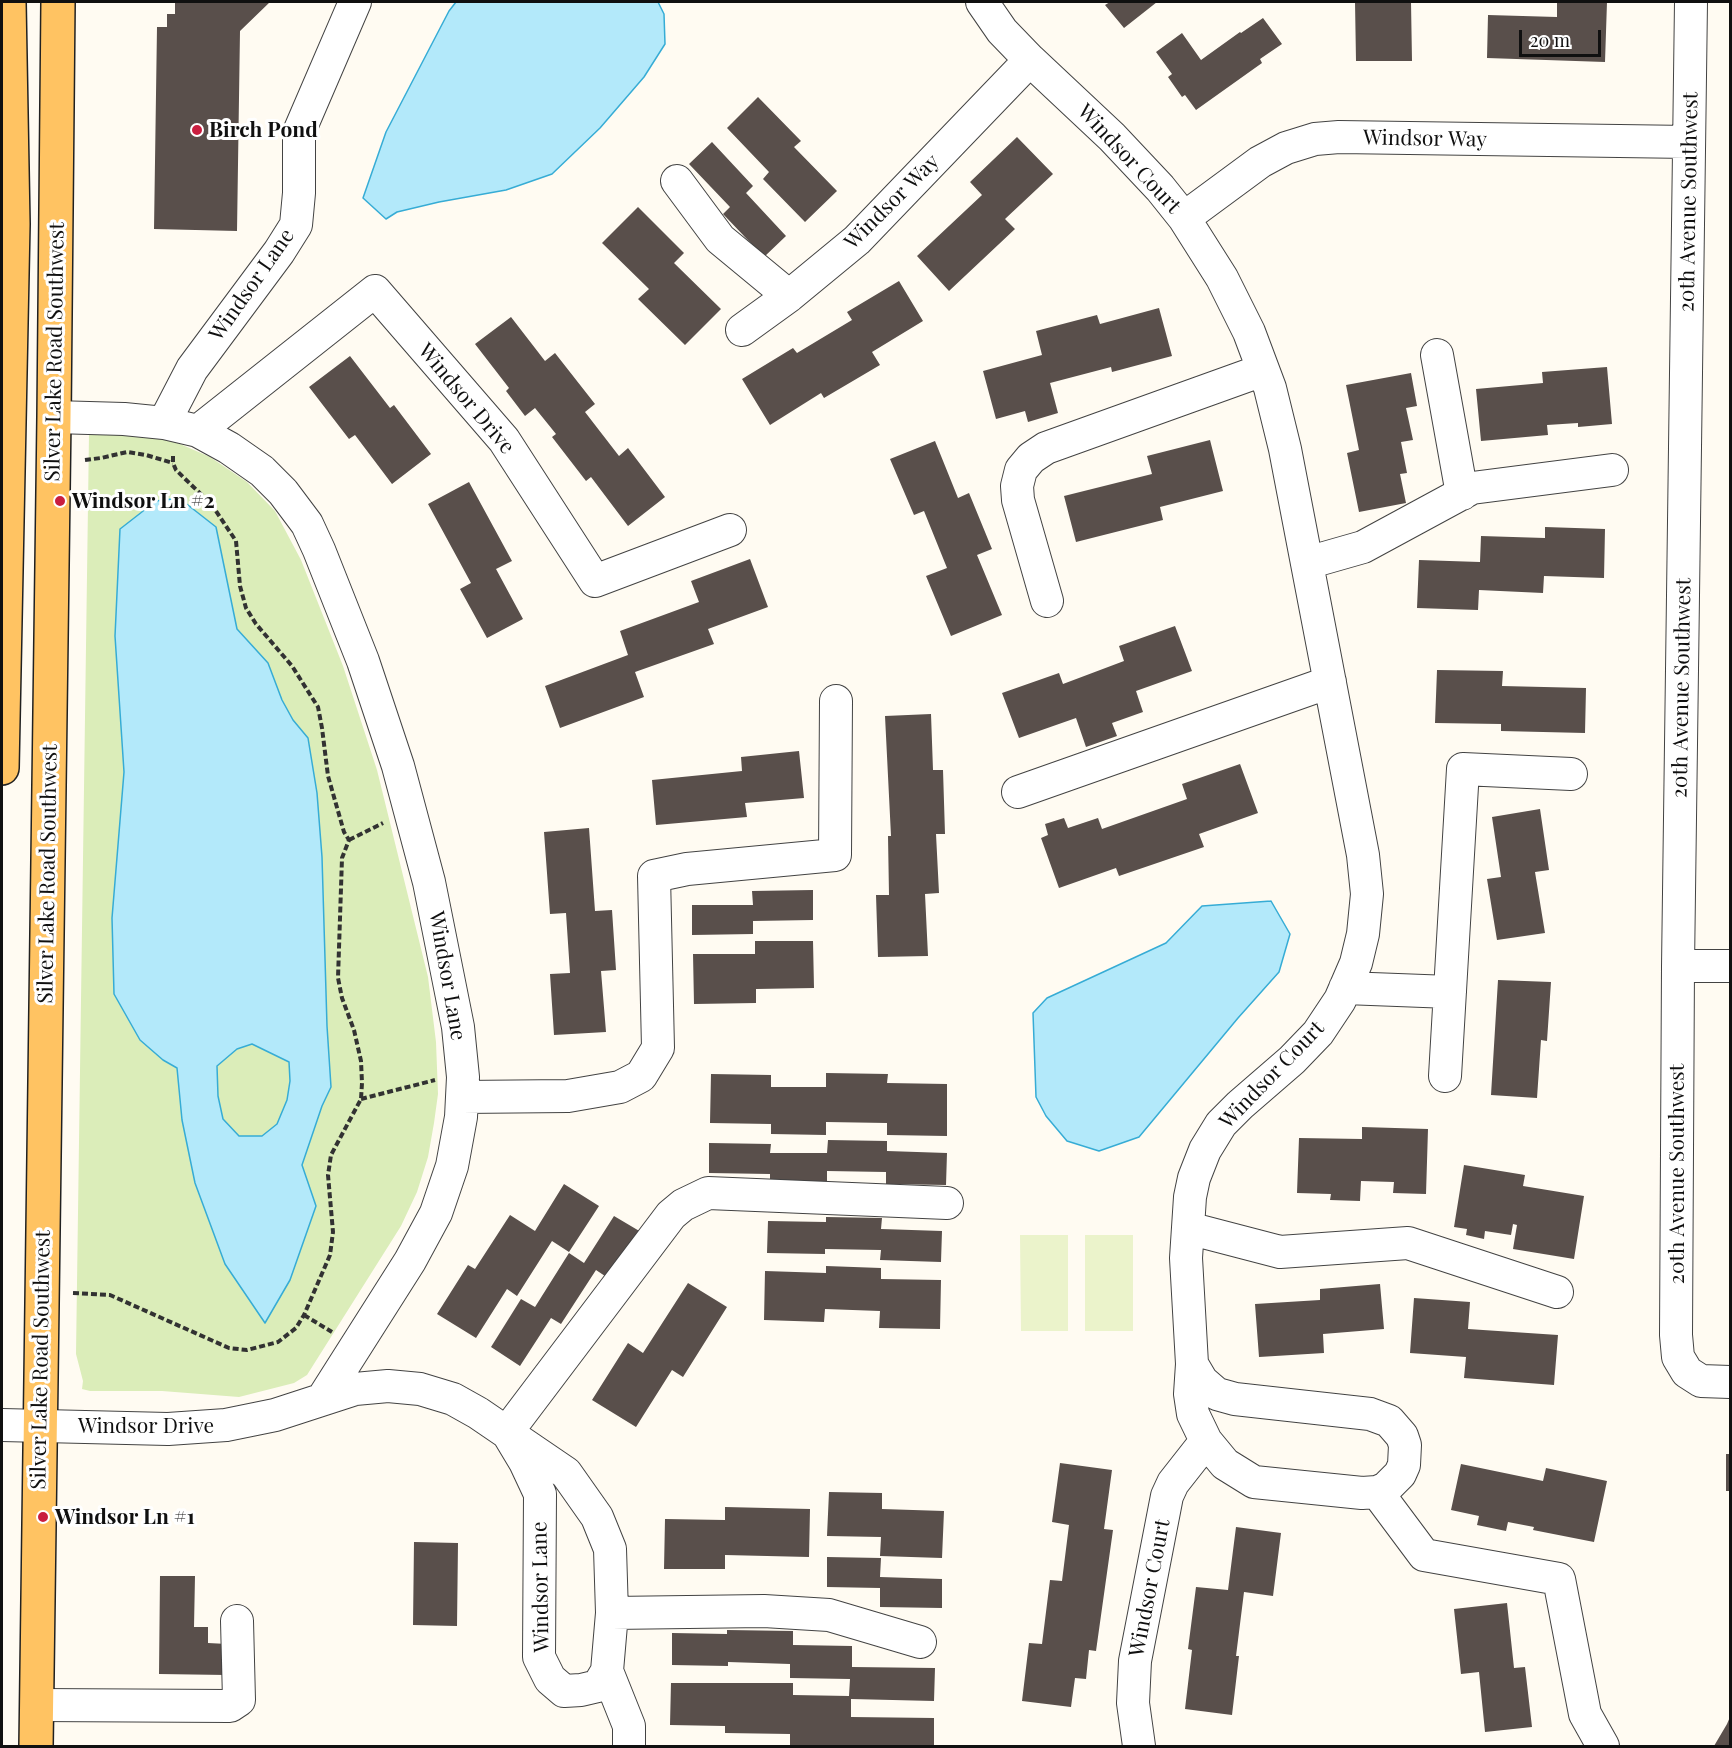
<!DOCTYPE html>
<html>
<head>
<meta charset="utf-8">
<style>
	body { margin:0 }
	#map { position:relative; width:1732px; height:1748px; overflow:hidden; background:#fffbf2; font-family:"Playfair Display",serif }
	canvas { display:block }
	.frame { position:absolute; inset:0; border:3px solid #101010; pointer-events:none }
	.scale { position:absolute; left:1519px; top:30px; width:82px; height:27px; box-sizing:border-box; border:3px solid #101010; border-top:0; padding-left:8px; font-size:18px; line-height:21px; white-space:nowrap; color:#101010; -webkit-text-stroke:4px #fff; paint-order:stroke }
</style>
</head>
<body>
<div id="map">
<canvas width="1732" height="1748"></canvas>
<div class="frame"></div>
<div class="scale">20 m</div>
</div>
<script>
const context = document.querySelector('canvas').getContext('2d');
context.lineJoin = 'round';
function fillPath(path, color) { context.fillStyle = color; context.fill(path, 'evenodd'); }
const poly = rows => new Path2D(rows.map(r => 'M' + r).join(''));
function trace(path, color, width, dash) { context.strokeStyle = color; context.lineWidth = width; context.lineCap = dash ? 'butt' : 'round'; context.setLineDash(dash || []); context.stroke(path); }
function write(font, color, halo, rows, align = 'center') {
  context.font = font + ' "Playfair Display",serif'; context.lineWidth = 6; context.setLineDash([]); context.textBaseline = 'middle'; context.strokeStyle = halo; context.fillStyle = color; for (const [text, x, y, turn = 0] of rows) {
    context.save(); context.translate(x, y); context.rotate((+turn || 0) * Math.PI / 180); context.textAlign = isNaN(turn) ? turn : align; if (halo) context.strokeText(text, 0, 0); context.fillText(text, 0, 0); context.restore();
  }
}
const green = poly([
	[112,433,139,434,171,440,210,457,247,482,275,511,301,560,343,666,377,770,428,977,436,1042,438,1094,434,1123,428,1157,417,1192,401,1226,307,1375,294,1383,239,1397,162,1391,90,1391,82,1389,83,1381,76,1354,89,434]
]);
const pitch = poly([
	[1020,1235,1068,1235,1068,1331,1021,1331],
	[1085,1235,1133,1235,1133,1331,1085,1331]
]);
const water = poly([
	[456,2,658,2,664,14,665,44,644,77,600,128,552,174,506,190,439,202,397,212,386,219,363,198,386,132,449,11,456,2],
	[179,498,216,527,237,629,268,663,282,700,293,720,308,738,317,793,322,857,327,1026,331,1087,322,1106,302,1165,316,1206,290,1280,265,1323,225,1264,195,1183,182,1120,177,1068,163,1060,140,1040,114,994,112,918,124,772,115,636,120,529,156,501,179,498],
	[252,1044,289,1062,290,1081,287,1100,277,1124,262,1136,239,1136,223,1119,218,1096,217,1066,237,1049,252,1044],
	[1271,901,1290,934,1279,972,1238,1018,1139,1137,1099,1151,1067,1141,1046,1116,1036,1097,1033,1013,1047,998,1166,943,1202,906,1271,901]
]);
const building = poly([
	[175,2,270,2,240,31,237,231,154,229,157,27,167,27,167,14,175,14],
	[1110,2,1157,2,1124,28,1105,5],
	[1355,2,1411,2,1412,61,1356,61],
	[1557,2,1607,2,1605,62,1487,58,1488,15,1557,17],
	[1263,18,1282,44,1260,59,1262,63,1196,110,1185,95,1182,97,1168,77,1172,74,1156,52,1182,33,1201,60,1240,32,1241,33],
	[758,97,801,141,794,147,837,191,805,222,763,179,769,172,727,128],
	[1017,137,1053,174,1005,219,1015,229,949,291,917,256,982,195,970,182],
	[712,142,753,186,746,193,786,236,764,257,723,214,730,207,689,164],
	[638,207,684,253,674,263,721,309,685,345,638,299,649,289,602,243],
	[899,281,923,321,872,352,880,365,824,398,821,393,770,425,742,379,793,348,797,353,852,320,847,312],
	[1159,308,1172,356,1112,372,1111,367,1050,383,1058,413,1028,422,1025,411,996,419,983,371,1042,355,1036,331,1097,315,1100,324],
	[511,317,545,361,555,353,595,404,585,412,619,456,628,448,665,497,628,526,591,477,586,481,552,437,556,434,535,408,525,416,506,391,509,388,475,344],
	[350,356,390,408,394,405,431,454,392,484,355,435,349,439,309,387],
	[1607,367,1612,424,1578,427,1578,423,1547,425,1548,435,1481,441,1476,389,1543,383,1542,372],
	[1411,373,1417,406,1406,408,1413,440,1401,442,1407,473,1400,474,1406,503,1359,512,1347,453,1359,450,1346,385],
	[1210,440,1223,491,1160,507,1163,520,1076,542,1064,496,1152,474,1147,456],
	[935,441,958,498,969,493,992,549,977,555,1002,615,951,636,926,576,947,568,924,511,914,515,890,459],
	[469,482,512,561,496,569,523,619,487,638,460,589,471,583,428,504],
	[1545,527,1605,529,1604,578,1544,576,1543,593,1479,590,1478,610,1417,608,1419,560,1480,562,1481,536,1545,538],
	[750,559,768,607,708,629,714,644,635,672,644,697,560,728,545,686,628,655,620,631,699,602,691,581],
	[1175,626,1192,671,1136,691,1143,712,1112,723,1117,736,1086,747,1076,718,1019,738,1002,693,1059,673,1063,684,1124,661,1119,646],
	[1437,670,1503,671,1502,686,1586,688,1585,733,1501,731,1501,724,1435,723],
	[931,714,933,770,943,770,945,834,936,834,939,893,925,894,928,956,878,957,876,895,889,895,888,836,891,836,885,716],
	[799,751,804,798,745,803,747,817,656,825,652,780,742,771,741,757],
	[1240,764,1258,813,1199,834,1204,847,1119,876,1116,868,1059,888,1041,838,1048,835,1045,824,1064,818,1068,828,1098,818,1102,829,1187,799,1182,784],
	[1540,809,1549,870,1535,872,1545,933,1497,940,1487,879,1501,877,1492,817],
	[589,828,595,911,612,910,616,970,601,971,606,1032,554,1035,550,974,570,973,566,913,550,914,544,832],
	[813,890,813,920,753,921,753,934,692,935,692,905,753,905,752,891],
	[755,941,813,941,814,988,756,989,756,1003,694,1004,693,954,755,954],
	[1498,980,1551,982,1547,1041,1541,1040,1537,1098,1491,1095],
	[826,1073,888,1074,887,1083,947,1084,947,1136,887,1135,887,1123,826,1122,826,1135,771,1134,771,1124,710,1123,711,1074,771,1075,771,1087,826,1087],
	[1362,1127,1428,1129,1426,1194,1393,1193,1394,1182,1361,1181,1360,1201,1330,1200,1331,1194,1297,1193,1299,1138,1362,1139],
	[828,1140,887,1141,887,1151,947,1153,946,1185,886,1184,886,1172,827,1171,827,1186,770,1185,770,1174,709,1173,709,1143,771,1144,770,1153,827,1153],
	[1464,1165,1525,1175,1523,1186,1584,1196,1574,1259,1513,1249,1517,1225,1513,1224,1511,1235,1485,1231,1484,1239,1466,1235,1467,1229,1454,1227],
	[564,1184,599,1206,569,1252,552,1241,517,1296,507,1289,476,1338,437,1314,468,1265,475,1269,510,1215,535,1231],
	[614,1216,641,1232,611,1280,596,1270,561,1324,551,1318,520,1366,491,1347,521,1299,535,1307,569,1253,584,1263],
	[826,1217,882,1218,881,1229,942,1231,941,1262,880,1260,881,1250,825,1249,825,1254,767,1253,768,1221,826,1222],
	[826,1266,881,1268,881,1279,941,1280,940,1329,879,1328,880,1311,825,1309,824,1322,764,1320,765,1271,826,1273],
	[688,1283,727,1307,683,1377,672,1370,636,1427,592,1400,628,1343,643,1353],
	[1380,1284,1384,1329,1323,1334,1324,1353,1259,1357,1255,1304,1320,1300,1320,1289],
	[1414,1298,1470,1302,1468,1329,1558,1335,1554,1385,1464,1378,1466,1357,1410,1353],
	[1726,1454,1730,1454,1730,1491,1726,1491],
	[1060,1463,1112,1470,1104,1529,1113,1530,1096,1651,1089,1650,1086,1679,1075,1678,1071,1707,1022,1701,1029,1643,1042,1644,1050,1580,1062,1581,1069,1525,1052,1522],
	[1461,1464,1543,1481,1546,1468,1607,1481,1594,1542,1533,1530,1534,1527,1508,1522,1506,1531,1477,1525,1479,1516,1451,1510],
	[829,1492,882,1493,882,1509,944,1511,942,1558,880,1556,881,1537,827,1536],
	[725,1507,810,1509,809,1557,725,1555,725,1569,664,1569,665,1519,725,1520],
	[1236,1527,1281,1533,1273,1596,1244,1592,1236,1656,1239,1656,1232,1715,1185,1709,1192,1650,1188,1649,1196,1587,1228,1590],
	[414,1542,458,1543,457,1626,413,1625],
	[827,1557,881,1558,880,1577,942,1579,942,1608,880,1607,880,1588,827,1587],
	[160,1576,195,1576,194,1627,208,1627,208,1643,227,1644,226,1675,159,1674],
	[1507,1603,1514,1668,1525,1667,1532,1727,1485,1732,1479,1672,1461,1674,1454,1609],
	[727,1630,793,1631,793,1645,852,1646,852,1667,935,1668,934,1701,851,1699,851,1717,934,1718,934,1746,790,1745,790,1734,725,1733,725,1726,670,1725,671,1683,793,1683,793,1695,849,1696,850,1679,790,1678,790,1664,728,1662,728,1666,672,1665,672,1633,727,1634],
	[1730,1717,1730,1746,1714,1746,1727,1724]
]);
const path = poly([
	[85,460,101,458,127,452,146,455,173,463],
	[349,840,383,823],
	[361,1099,435,1080],
	[73,1293,110,1295,229,1348,247,1350,278,1342,296,1328,304,1315,330,1255,333,1232,328,1175,331,1155,361,1099,362,1083,361,1061,354,1030,342,998,338,978,342,858,349,840,344,832,328,776,322,728,318,707,292,666,256,624,246,608,240,586,236,541,212,505,176,470,173,463,173,454],
	[304,1315,332,1332]
]);
const minor = poly([
	[982,2,1002,31,1030,60,1112,137,1160,188,1184,218,1222,278,1249,332,1270,388,1285,449,1363,855,1367,894,1363,934,1356,963,1340,1000,1318,1033,1292,1060,1240,1105,1221,1124,1205,1150,1194,1178,1190,1197,1186,1258,1192,1364,1190,1394,1193,1414,1206,1441,1225,1464,1254,1482,1362,1493,1377,1492,1386,1488,1400,1474,1404,1465,1405,1445,1402,1436,1389,1421,1370,1414,1235,1399,1217,1394,1202,1381,1192,1364],
	[1691,2,1678,966,1676,1335,1678,1357,1687,1372,1701,1381,1730,1382],
	[677,181,720,239,789,296],
	[1184,218,1260,162,1286,148,1315,139,1339,137,1689,142],
	[742,330,789,296,857,240,1030,60],
	[1437,355,1462,494],
	[54,417,124,419,164,423,198,431,229,448,262,471,283,492,307,524,319,550,363,661,398,766,429,882,458,1027,463,1077,461,1117,452,1166,436,1213,410,1261,323,1398],
	[164,423,192,369,279,252,296,225,299,193,299,132,355,2],
	[198,431,375,291,504,440,595,581,730,530],
	[1307,563,1363,547,1472,488,1612,470],
	[1047,601,1018,500,1017,486,1021,470,1031,458,1046,448,1263,370],
	[1018,792,1330,682],
	[1678,966,1730,966],
	[1345,988,1450,992],
	[1445,1076,1463,769,1571,774],
	[462,1097,568,1096,620,1087,641,1076,658,1048,654,876,687,869,835,855,836,701],
	[1188,1228,1280,1252,1408,1243,1557,1292],
	[2,1425,168,1429,226,1425,275,1415,355,1389,388,1386,420,1389,453,1399,478,1413,566,1473,597,1517,610,1549,612,1613,607,1671,598,1686,581,1690,564,1691,550,1679,539,1657,540,1494,525,1462,507,1432],
	[507,1432,671,1215,683,1205,708,1193,947,1203],
	[1377,1492,1424,1555,1559,1579,1585,1714,1603,1746],
	[612,1613,764,1611,829,1615,920,1642],
	[607,1671,629,1726,629,1746],
	[37,1705,230,1706,239,1700,237,1621],
	[1139,1746,1133,1703,1135,1661,1167,1496,1173,1483,1206,1441]
]);
const major = poly([
	[2,768,13,224,9,2],
	[36,1746,54,417,58,2]
]);
const markers = [
	[197,130,6,"#c91e3f"],
	[60,501,6,"#c91e3f"],
	[43,1517,6,"#c91e3f"]
];
const poiNames = [
	["Birch Pond",209,130],
	["Windsor Ln #2",72,501],
	["Windsor Ln #1",55,1517]
];
const streetNames = [
	["Windsor Way",1425,139,1],
	["Windsor Court",1129,159,47],
	["Windsor Way",892,202,-45],
	["20th Avenue Southwest",1689,202,-89],
	["Windsor Lane",252,285,-55],
	["Silver Lake Road Southwest",55,352,-89],
	["Windsor Drive",466,399,50],
	["20th Avenue Southwest",1682,688,-89],
	["Silver Lake Road Southwest",48,874,-89],
	["Windsor Lane",447,976,80],
	["Windsor Court",1272,1075,-46],
	["20th Avenue Southwest",1677,1174,-90],
	["Silver Lake Road Southwest",41,1360,-89],
	["Windsor Drive",146,1426],
	["Windsor Lane",541,1587,-91],
	["Windsor Court",1150,1588,-79]
];
fillPath(green, '#dbedb9');
fillPath(pitch, '#ebf3cb');
fillPath(water, '#b3e9fa');
trace(water, '#36acd5', 1.5);
fillPath(building, '#594f4b');
trace(minor, '#434343', 34);
trace(major, '#212121', 36);
trace(path, '#323232', 4, [6, 3]);
trace(minor, '#fff', 32);
trace(major, '#ffc362', 33);
for (const [x, y, r, color] of markers) { const dot = new Path2D(); dot.arc(x, y, r, 0, 2 * Math.PI); context.fillStyle = color; context.fill(dot); trace(dot, '#fff', 2); }
write('bold 21px', '#101010', '#fff', poiNames, 'left');
write('21px', '#101010', '#fff', streetNames);
</script>
</body>
</html>
